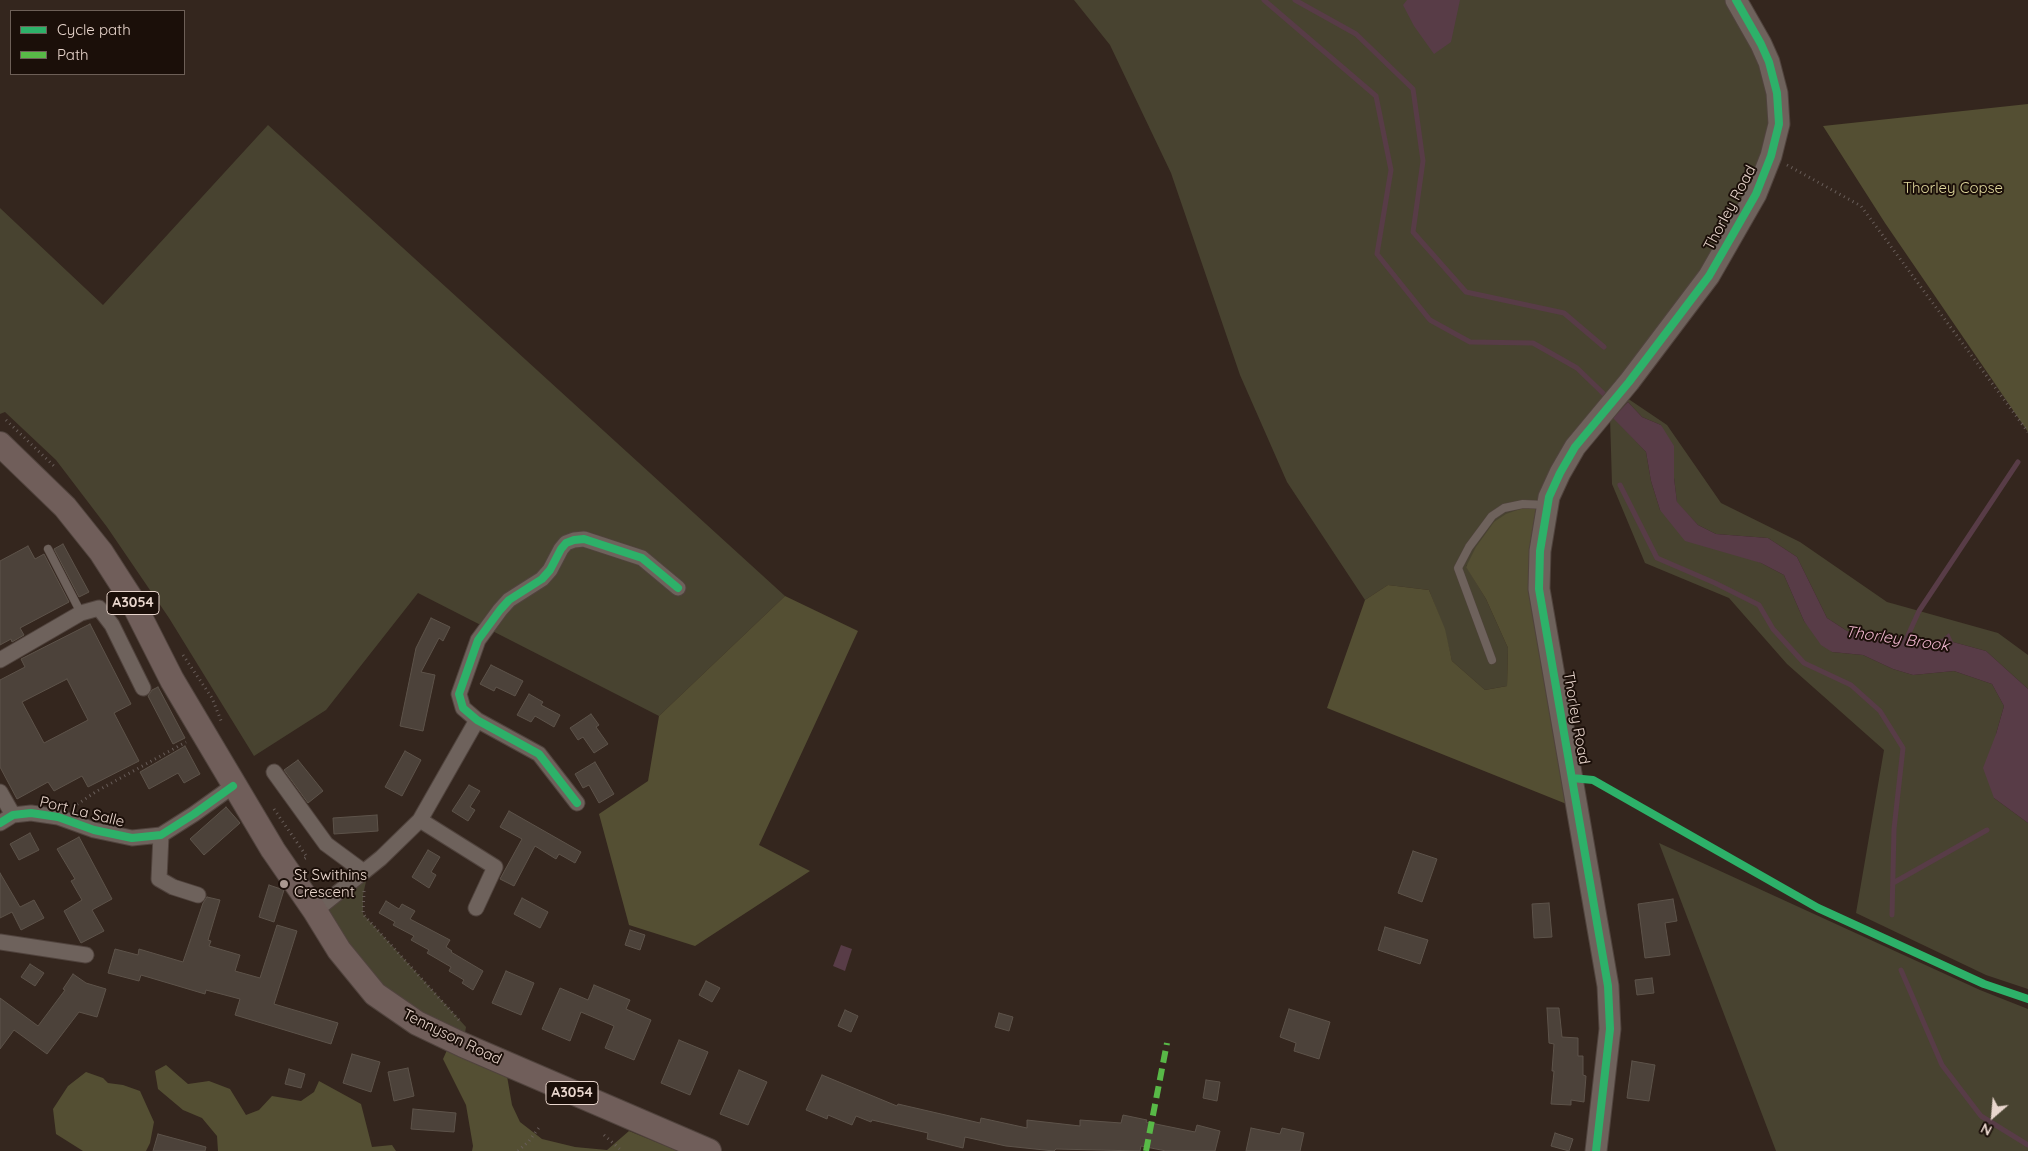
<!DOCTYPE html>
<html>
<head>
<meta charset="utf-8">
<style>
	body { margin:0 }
	#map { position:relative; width:2028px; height:1151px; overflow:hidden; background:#34261e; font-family:Quicksand,sans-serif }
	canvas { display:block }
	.legend { position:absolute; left:10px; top:10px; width:175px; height:65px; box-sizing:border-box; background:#1b0f09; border:1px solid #6d5f57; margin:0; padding:6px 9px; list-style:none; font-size:15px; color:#e9d6cd }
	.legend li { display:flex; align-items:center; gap:10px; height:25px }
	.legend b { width:25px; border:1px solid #6d5f57 }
	.north { position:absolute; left:1968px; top:1091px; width:50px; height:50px; -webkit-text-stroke:4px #1b0f09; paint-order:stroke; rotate:207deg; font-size:14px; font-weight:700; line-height:20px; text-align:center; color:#e9d6cd }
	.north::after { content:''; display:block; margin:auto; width:18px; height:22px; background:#e9d6cd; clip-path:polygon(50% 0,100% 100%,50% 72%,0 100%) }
</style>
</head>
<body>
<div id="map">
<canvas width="2028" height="1151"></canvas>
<ul class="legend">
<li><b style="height:6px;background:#2db169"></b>Cycle path</li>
<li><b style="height:6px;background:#58b947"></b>Path</li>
</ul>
<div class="north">N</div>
</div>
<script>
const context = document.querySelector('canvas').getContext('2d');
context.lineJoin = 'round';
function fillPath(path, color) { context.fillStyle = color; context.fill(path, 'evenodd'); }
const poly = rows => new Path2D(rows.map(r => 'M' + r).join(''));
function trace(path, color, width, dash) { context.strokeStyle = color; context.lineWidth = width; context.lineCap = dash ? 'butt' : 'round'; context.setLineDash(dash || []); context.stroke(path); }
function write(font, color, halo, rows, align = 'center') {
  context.font = font + ' Quicksand,sans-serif'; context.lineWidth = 4; context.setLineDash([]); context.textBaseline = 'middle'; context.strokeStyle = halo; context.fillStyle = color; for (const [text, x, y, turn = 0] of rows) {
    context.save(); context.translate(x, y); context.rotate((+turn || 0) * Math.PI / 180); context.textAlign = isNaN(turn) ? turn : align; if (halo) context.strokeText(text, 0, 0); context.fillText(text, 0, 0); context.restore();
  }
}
const green = poly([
	[1074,0,1725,0,1761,55,1771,102,1771,125,1758,177,1703,268,1538,508,1466,566,1486,599,1508,648,1507,686,1485,690,1452,661,1444,629,1429,590,1388,585,1365,600,1287,482,1240,375,1171,173,1110,45],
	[268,125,785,596,659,716,418,593,326,710,254,756,169,618,107,527,56,460,5,412,0,414,0,208,103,305],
	[1627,398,1667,425,1721,503,1800,542,1887,602,1998,633,2028,655,2028,689,1986,651,1942,639,1923,642,1847,631,1827,618,1797,557,1768,538,1716,534,1698,525,1677,503,1674,478,1661,425,1642,417,1628,402,1614,418,1646,452,1651,481,1660,510,1784,575,1804,621,1832,652,1863,655,1893,669,1913,675,1954,671,1992,684,2004,706,1996,734,1994,798,2028,823,2028,989,1986,975,1856,913,1884,750,1787,664,1729,598,1645,563,1612,484,1610,417],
	[1659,843,1980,990,2028,1009,2028,1151,1776,1151],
	[369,868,363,895,363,914,466,1027,463,1045,417,1023,315,911]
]);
const forest = poly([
	[2028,104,2028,432,1885,223,1823,126],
	[1523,508,1538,508,1569,805,1327,708,1365,600,1388,585,1429,590,1445,629,1452,661,1485,690,1507,686,1508,648,1486,599,1466,567,1476,547,1494,522,1506,514],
	[785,596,858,631,759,845,810,871,695,946,629,925,599,814,648,781,659,716],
	[448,1048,507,1076,512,1105,520,1122,542,1139,575,1147,607,1150,629,1131,678,1151,472,1151,473,1146,466,1105,443,1059],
	[166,1065,188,1084,209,1081,230,1089,246,1115,259,1110,272,1096,301,1101,314,1092,319,1081,361,1104,372,1147,392,1145,396,1151,218,1151,217,1136,202,1118,183,1110,158,1089,155,1071],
	[86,1072,103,1078,108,1083,123,1085,140,1091,154,1122,150,1143,146,1151,83,1151,56,1134,53,1109,68,1086]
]);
const water = poly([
	[1407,0,1460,0,1451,42,1434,54,1414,26,1403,5],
	[1628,402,1642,417,1661,425,1674,446,1674,478,1677,502,1698,525,1716,534,1768,538,1797,557,1827,618,1847,631,1923,642,1942,639,1949,633,1953,642,1986,651,2028,689,2028,823,1994,798,1983,768,1996,734,2004,706,1992,684,1954,671,1913,675,1893,669,1863,655,1832,652,1821,645,1804,621,1784,575,1761,563,1685,541,1660,510,1651,481,1646,452,1613,418],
	[841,945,852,949,845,971,833,966]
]);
const stream = poly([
	[1264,0,1376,96,1391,170,1377,254,1430,320,1470,342,1533,343,1577,368,1609,399],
	[1295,0,1356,34,1413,89,1423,161,1413,232,1466,292,1564,313,1604,347],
	[1620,485,1657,558,1715,583,1759,605,1773,629,1804,663,1851,685,1880,711,1903,748,1894,829,1892,915],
	[1904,644,1919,611,2018,462],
	[1893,883,1987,830],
	[1901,970,1942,1065,1981,1116,2028,1145]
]);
const building = poly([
	[63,544,89,592,79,597,54,549,63,544],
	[28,546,35,559,44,554,69,602,20,628,24,635,12,642,11,639,0,645,0,561,28,546],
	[431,618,450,627,443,641,439,638,421,672,435,675,423,731,400,726,416,648,431,618],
	[90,624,131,704,114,713,139,761,88,787,82,776,54,791,48,782,17,799,0,767,0,680,25,667,21,659,90,624],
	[67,679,88,720,44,743,22,702,67,679],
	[491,665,523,681,515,696,496,687,494,691,480,684,491,665],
	[158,687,185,738,173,744,148,696,152,690,158,687],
	[529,694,543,702,541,705,560,715,554,727,535,716,531,722,517,715,529,694],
	[591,714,599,725,596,727,608,744,594,753,583,737,578,740,570,728,591,714],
	[185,746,200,774,184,783,178,773,149,789,140,772,185,746],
	[405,751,421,760,402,796,385,787,405,751],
	[298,760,323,791,308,803,284,770,298,760],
	[595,762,614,794,599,803,589,785,583,788,575,774,595,762],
	[469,785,480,791,470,807,475,810,468,821,452,811,469,785],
	[226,807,240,823,204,855,190,839,226,807],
	[509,811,581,852,575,863,559,854,556,859,535,846,514,886,500,879,522,839,500,827,509,811],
	[377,815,378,831,334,834,333,818,377,815],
	[30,833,39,850,19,860,10,844,30,833],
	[79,837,112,899,92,910,104,931,81,943,64,911,82,900,71,881,75,879,57,849,79,837],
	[428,850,440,857,431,872,436,875,429,888,412,877,428,850],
	[1413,851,1437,859,1422,902,1398,893,1413,851],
	[0,873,20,907,34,900,44,918,21,930,12,912,0,918,0,873],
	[269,885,284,890,274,922,259,917,269,885],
	[207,897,220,900,208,940,211,941,209,946,240,955,235,971,260,978,277,925,297,931,274,1004,338,1023,331,1044,235,1015,240,999,206,990,205,994,141,975,139,981,108,973,115,949,138,955,139,949,183,962,203,903,207,897],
	[522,898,548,912,540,928,514,914,522,898],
	[1673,899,1677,921,1665,923,1670,955,1645,958,1638,904,1673,899],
	[386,901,399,909,402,904,415,911,410,919,450,940,446,947,452,951,451,952,483,971,473,990,462,983,464,980,449,971,451,967,427,953,429,950,411,940,414,936,393,925,395,922,379,913,386,901],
	[1549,903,1552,937,1534,938,1532,904,1549,903],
	[1385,927,1428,940,1420,964,1378,950,1385,927],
	[630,930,645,935,640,950,625,945,630,930],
	[30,964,44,973,35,986,21,977,30,964],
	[506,971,534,983,521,1015,492,1003,506,971],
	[73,974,86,983,106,989,97,1017,79,1012,47,1054,14,1030,0,1049,0,998,38,1026,65,990,63,989,73,974],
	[1652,978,1654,993,1637,995,1635,980,1652,978],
	[706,981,720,988,712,1002,699,995,706,981],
	[594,985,630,1000,626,1009,651,1020,634,1060,605,1048,614,1026,581,1012,570,1041,542,1029,560,988,588,1000,594,985],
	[1547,1008,1559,1008,1562,1037,1578,1038,1578,1056,1583,1056,1583,1075,1586,1076,1584,1102,1571,1100,1571,1105,1551,1104,1554,1071,1552,1071,1554,1044,1549,1043,1547,1008],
	[1289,1009,1330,1022,1319,1059,1294,1051,1296,1043,1280,1037,1289,1009],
	[845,1010,858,1016,851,1032,838,1026,845,1010],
	[999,1013,1013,1017,1009,1031,995,1027,999,1013],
	[679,1040,708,1052,690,1095,661,1083,679,1040],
	[352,1054,380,1062,371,1092,343,1083,352,1054],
	[1632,1061,1655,1065,1649,1101,1627,1098,1632,1061],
	[408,1068,414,1096,394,1101,388,1072,408,1068],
	[289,1069,305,1074,301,1088,285,1084,289,1069],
	[739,1070,767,1082,748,1125,720,1114,739,1070],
	[822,1075,897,1106,898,1104,980,1123,981,1118,1027,1128,1027,1120,1080,1126,1080,1120,1121,1123,1123,1115,1147,1120,1146,1122,1195,1132,1197,1125,1220,1131,1215,1151,1166,1151,1141,1146,1140,1151,1056,1149,1054,1151,1006,1146,965,1137,963,1148,927,1139,928,1133,872,1120,871,1122,856,1116,852,1125,828,1115,827,1119,806,1110,822,1075],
	[1206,1080,1220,1082,1217,1101,1203,1098,1206,1080],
	[413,1109,456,1113,454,1132,411,1129,413,1109],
	[1251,1128,1280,1134,1282,1128,1304,1133,1300,1151,1246,1151,1251,1128],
	[1555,1133,1573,1139,1569,1151,1551,1146,1555,1133],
	[158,1134,206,1147,205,1151,153,1151,158,1134]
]);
const path = poly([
	[1787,165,1861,206,2028,432],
	[6,420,56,468],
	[183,655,212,698,222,723],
	[73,807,97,791,186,742],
	[274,809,307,857,302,860],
	[364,891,363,914,459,1020],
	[604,1135,622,1151],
	[518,1151,529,1141,541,1125]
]);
const service = poly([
	[48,549,81,613],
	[1492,660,1458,568,1469,547,1492,516,1504,508,1523,504,1546,505]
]);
const minor = poly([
	[0,660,81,613,99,608,112,625,143,688],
	[274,772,326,844,364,872],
	[0,792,13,815],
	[577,803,539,754,477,720,463,708,459,694,478,640,500,610,509,600,542,579,550,570,561,549,566,543,574,540,584,539,642,558,678,588],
	[420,820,477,720],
	[0,823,13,815,31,813,58,817,94,830,132,838,161,835,194,814,233,786],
	[161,835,159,879,173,887,198,895],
	[315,911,381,858,420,820,495,867,476,908],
	[0,942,86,955]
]);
const secondary = poly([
	[1596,1151,1610,1029,1608,986,1539,589,1540,551,1549,497,1560,473,1575,447,1629,382,1709,276,1756,194,1771,156,1779,124,1777,93,1769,62,1761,44,1736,0]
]);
const primary = poly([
	[0,444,65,507,101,552,130,597,172,680,273,850,315,911,339,950,375,994,417,1023,463,1045,709,1151]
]);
const quiet = poly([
	[1146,1151,1167,1043]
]);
const cycleway = poly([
	[1572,778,1593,780,1818,908,1984,984,2028,999],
	[577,803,539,754,477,720,463,708,459,694,478,640,500,610,509,600,542,579,550,570,561,549,566,543,574,540,584,539,642,558,678,588],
	[0,823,13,815,31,813,58,817,94,830,132,838,161,835,194,814,233,786],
	[1596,1151,1610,1029,1608,986,1539,589,1540,551,1549,497,1560,473,1575,447,1629,382,1709,276,1756,194,1771,156,1779,124,1777,93,1769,62,1761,44,1736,0]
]);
const markers = [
	[284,884,5,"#aa9890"]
];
const shields = [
	[133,603,52],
	[572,1093,52]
];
const shieldNames = [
	["A3054",133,603],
	["A3054",572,1093]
];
const parkNames = [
	["Thorley Copse",1953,188]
];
const streetNames = [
	["Thorley Road",1730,208,-62],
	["Thorley Road",1576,718,80],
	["Port La Salle",82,812,14],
	["Tennyson Road",452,1037,26]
];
const poiNames = [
	["St Swithins",294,875],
	["Crescent",294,892]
];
const waterNames = [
	["Thorley Brook",1897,639,8]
];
fillPath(green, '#484330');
fillPath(forest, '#544f33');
fillPath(water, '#583c47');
trace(stream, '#583c47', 5);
fillPath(building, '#4c423a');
trace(building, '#5d534a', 1);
trace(service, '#50433d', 9);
trace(minor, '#50433d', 17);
trace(secondary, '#50433d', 23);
trace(primary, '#50433d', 26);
trace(path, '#685d59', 3, [1, 4]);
trace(service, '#6e625c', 8);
trace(minor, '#6e625c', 15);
trace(secondary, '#6e625c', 21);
trace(primary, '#705e5a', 24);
trace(quiet, '#58b947', 6, [12, 6]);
trace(cycleway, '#2db169', 8);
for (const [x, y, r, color] of markers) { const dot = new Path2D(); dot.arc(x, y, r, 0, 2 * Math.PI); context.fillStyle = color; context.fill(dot); trace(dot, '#1b0f09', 2); }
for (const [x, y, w] of shields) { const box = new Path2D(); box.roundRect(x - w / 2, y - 11.5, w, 23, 4); context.fillStyle = '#1b0f09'; context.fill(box); trace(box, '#e9d6cd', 1); }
write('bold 14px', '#e9d6cd', null, shieldNames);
write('15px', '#e0d89d', '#1b0f09', parkNames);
write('15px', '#e9d6cd', '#1b0f09', streetNames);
write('15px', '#e9d6cd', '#1b0f09', poiNames, 'left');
write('italic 16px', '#f0b5ce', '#1b0f09', waterNames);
</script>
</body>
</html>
